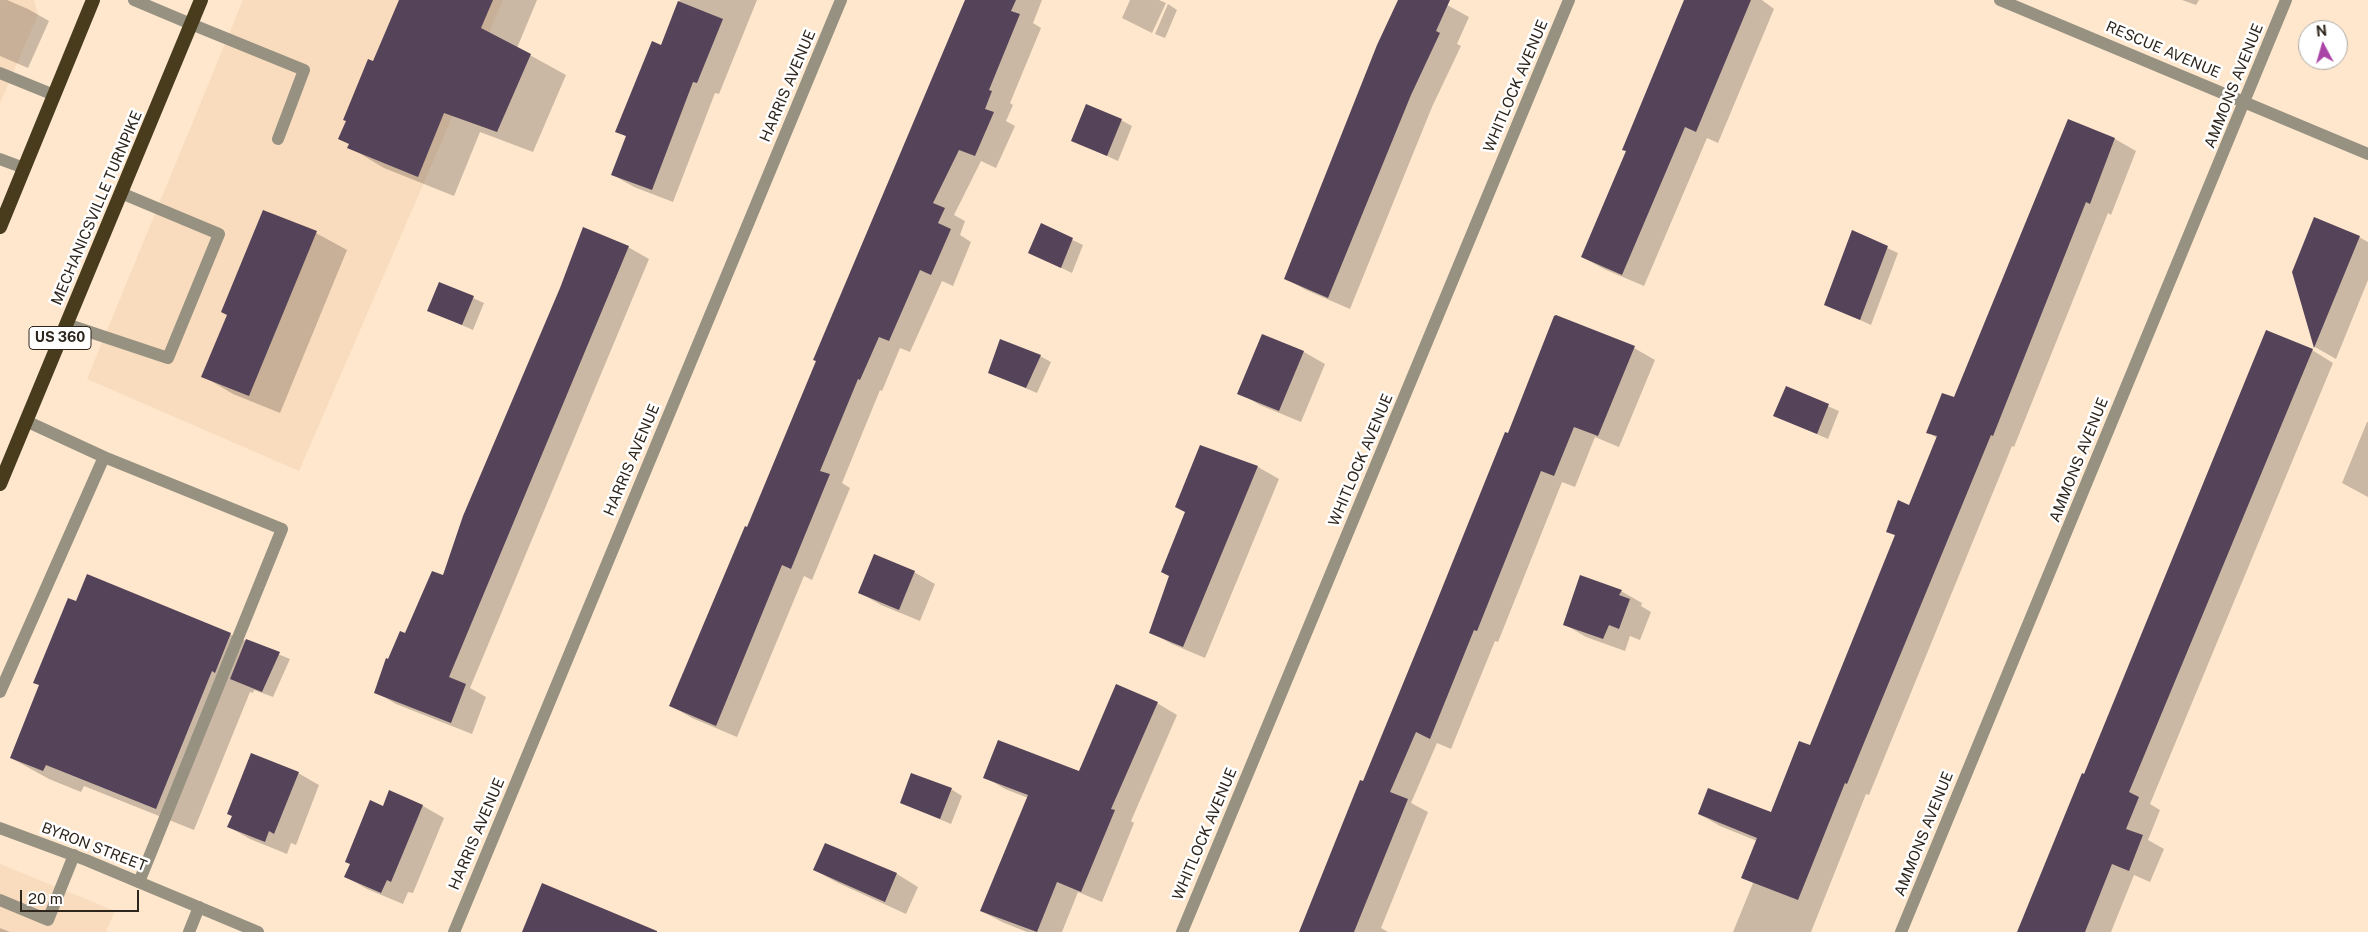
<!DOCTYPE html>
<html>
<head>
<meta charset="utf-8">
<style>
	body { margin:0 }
	#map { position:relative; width:2368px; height:932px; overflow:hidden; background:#fee7cd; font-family:"Public Sans",sans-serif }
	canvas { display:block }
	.north { position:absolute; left:2298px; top:20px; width:50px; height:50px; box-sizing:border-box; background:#fff; border:1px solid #aba8a4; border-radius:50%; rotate:354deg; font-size:14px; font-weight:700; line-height:20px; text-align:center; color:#2e251c }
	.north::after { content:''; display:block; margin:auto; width:18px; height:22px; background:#ab44a7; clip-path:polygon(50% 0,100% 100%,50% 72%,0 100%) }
	.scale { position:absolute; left:20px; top:890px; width:119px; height:22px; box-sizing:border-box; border:2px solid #2e251c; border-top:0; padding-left:6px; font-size:15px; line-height:18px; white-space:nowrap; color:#2e251c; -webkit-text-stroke:4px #fff; paint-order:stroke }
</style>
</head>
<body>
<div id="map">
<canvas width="2368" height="932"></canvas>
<div class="north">N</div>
<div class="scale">20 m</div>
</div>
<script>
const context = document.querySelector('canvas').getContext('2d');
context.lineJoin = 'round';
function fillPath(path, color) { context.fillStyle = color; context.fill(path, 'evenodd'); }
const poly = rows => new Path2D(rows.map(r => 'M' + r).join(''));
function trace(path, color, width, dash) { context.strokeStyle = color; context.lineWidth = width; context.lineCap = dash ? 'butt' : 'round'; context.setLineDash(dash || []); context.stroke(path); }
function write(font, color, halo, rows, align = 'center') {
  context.font = font + ' "Public Sans",sans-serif'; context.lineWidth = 5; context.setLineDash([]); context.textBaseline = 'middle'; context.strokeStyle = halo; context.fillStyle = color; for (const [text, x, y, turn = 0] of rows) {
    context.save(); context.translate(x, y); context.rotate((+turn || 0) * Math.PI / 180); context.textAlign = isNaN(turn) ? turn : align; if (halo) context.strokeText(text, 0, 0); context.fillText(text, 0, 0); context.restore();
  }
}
const built = poly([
	[0,0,34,0,38,15,0,103],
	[243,0,503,0,299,471,87,379],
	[0,864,115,911,106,932,0,932]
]);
const shadow = poly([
	[0,0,7,0,28,9,49,21,28,68,0,56],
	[401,0,537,0,517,48,566,75,533,152,480,132,454,196,384,168,349,147,373,63],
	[680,0,757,0,719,94,715,93,673,202,634,187,613,175,627,137,617,131,661,47],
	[967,0,1042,0,1033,23,1041,28,1010,103,1013,105,1006,121,1015,126,996,168,981,161,954,215,965,221,960,235,971,242,953,286,942,281,910,352,900,348,882,391,880,390,842,483,850,488,812,580,804,576,737,737,692,718,671,706,748,528],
	[1130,0,1159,0,1166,3,1152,33,1122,18],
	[1399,0,1438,0,1469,17,1457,44,1461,46,1432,107,1350,309,1306,290,1285,278],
	[1686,0,1762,0,1774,9,1718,143,1707,138,1644,286,1604,269,1582,257,1628,151],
	[2182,0,2199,0,2196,5],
	[1168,4,1177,10,1165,38,1155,34],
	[1121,120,1132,126,1118,161,1072,140],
	[2069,121,2115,139,2136,151,2111,215,2108,213,2014,447,2012,446,1869,795,1866,794,1811,932,1733,932,1753,883,1743,877,1757,841,1720,826,1699,814,1772,814,1810,747,1896,536,1887,531,1909,506,1937,438,1927,432,1954,398],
	[264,211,316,233,347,250,280,413,233,394,203,376,229,315],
	[1041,225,1083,245,1072,273,1030,253],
	[1853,232,1898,253,1871,325,1825,304],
	[2359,237,2368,242,2368,280,2336,359,2315,347,2293,272],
	[628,247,649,259,470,688,486,697,472,734,396,704,375,692,389,661,444,577],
	[440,283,484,303,473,330,429,311],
	[1263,335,1304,352,1325,364,1301,422,1260,405,1239,393],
	[1634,348,1655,360,1619,447,1595,437,1575,487,1562,482,1498,642,1495,641,1451,749,1437,743,1411,803,1428,812,1381,928,1388,932,1300,932,1509,435],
	[2312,350,2333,363,2150,804,2160,810,2148,840,2164,849,2150,882,2134,875,2111,932,2019,932],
	[1040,356,1051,362,1037,393,989,373],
	[1786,388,1839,411,1828,439,1775,416],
	[2367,422,2368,422,2368,497,2342,483],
	[1201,447,1258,467,1279,479,1205,658,1172,644,1150,632,1171,577],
	[914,572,935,584,920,621,881,605,860,593],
	[87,576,290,659,273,697,254,690,253,693,250,692,194,830,84,786,81,792,49,779,11,758],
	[1621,591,1642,603,1641,606,1651,612,1640,640,1630,636,1625,651,1586,637,1564,624],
	[1157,703,1177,715,1131,821,1134,823,1102,902,1078,892,1062,932,1027,932,1002,922,981,911,1028,798,1005,789,985,777,1080,773],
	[298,773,319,785,296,845,291,843,287,854,250,839,229,827],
	[951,789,962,796,951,824,901,803],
	[390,792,423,806,444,818,413,893,408,892,403,904,367,889,346,877,384,808],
	[825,845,897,874,918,887,906,914,836,882,815,870],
	[0,928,10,932,0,932]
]);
const building = poly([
	[399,0,493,0,481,28,531,54,497,132,444,113,418,177,347,148,349,144,338,139,346,121,343,120,368,59,373,61],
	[965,0,1016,0,1011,11,1020,14,989,90,992,91,985,109,994,112,975,156,959,150,933,203,945,208,938,223,951,229,931,275,920,270,889,341,879,337,860,380,858,379,820,471,830,474,791,569,782,565,716,726,669,706,745,526,747,527,816,361,813,360],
	[1398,0,1450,0,1436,31,1440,33,1411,95,1328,298,1284,279,1377,45],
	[1684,0,1751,0,1696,132,1685,127,1622,275,1581,257,1626,151,1622,150],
	[678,1,723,19,697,83,693,82,652,190,611,175,626,136,615,132,652,41,661,45],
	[1086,104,1122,119,1107,156,1071,141],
	[2068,119,2115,138,2090,204,2086,202,1993,436,1991,435,1847,784,1845,783,1798,900,1741,878,1757,838,1698,814,1708,788,1771,812,1799,741,1810,745,1895,535,1886,532,1898,500,1909,505,1937,436,1926,433,1942,393,1954,397],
	[263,210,317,231,249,396,201,377,227,315,221,312],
	[2314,217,2360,236,2314,348,2292,272],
	[1041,223,1073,238,1061,268,1028,253],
	[583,227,629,246,449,677,466,684,451,723,374,693,386,658,388,659,400,631,405,633,432,571,443,575,463,516,560,288],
	[1852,230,1888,246,1860,320,1824,305],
	[439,282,474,296,462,325,427,311],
	[1556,315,1635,346,1598,436,1574,427,1554,476,1541,471,1477,631,1474,630,1430,739,1416,732,1390,792,1408,799,1354,932,1299,932,1360,780,1363,781,1432,613,1505,432,1508,433,1554,316],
	[2266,330,2313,349,2129,792,2139,797,2126,829,2143,835,2129,871,2112,864,2085,932,2017,932,2082,773,2084,774],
	[1262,334,1304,351,1279,411,1237,394],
	[1000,339,1041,355,1026,388,988,373],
	[1786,386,1829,404,1817,434,1773,416],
	[1200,445,1258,466,1183,647,1149,633,1169,576,1161,572,1185,512,1175,507],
	[874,554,915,571,899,610,858,593],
	[87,574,231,633,215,673,212,671,156,809,46,765,43,771,10,758,39,685,33,683,68,598,76,601],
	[1580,575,1622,590,1619,595,1630,599,1619,629,1609,625,1603,639,1563,625],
	[246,639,280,652,262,692,230,679],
	[1116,684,1158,702,1111,809,1115,810,1081,892,1057,882,1037,932,980,911,1028,795,983,778,998,740,1079,771],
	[251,753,299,772,274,834,269,831,265,842,227,827,232,816,227,814],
	[911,773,952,788,940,819,900,803],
	[389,790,423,805,391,882,387,880,381,893,344,877,350,864,345,862,370,800,383,806],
	[825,843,897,873,885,902,813,870],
	[542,883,657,931,657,932,522,932]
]);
const service = poly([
	[191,24,304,70,278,139],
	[0,73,54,95],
	[0,159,24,168],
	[66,324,168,358,219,234,121,193],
	[26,421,104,457],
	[0,692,104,457,282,529,139,882],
	[0,900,48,920,74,855],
	[189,932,199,907]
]);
const minor = poly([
	[134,0,191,24],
	[2000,0,2368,154],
	[0,828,86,860,258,932],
	[454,932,841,0],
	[1182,932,1569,0],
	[1901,932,2286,0]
]);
const trunk = poly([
	[0,227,93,0],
	[0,484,201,0]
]);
const shields = [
	[60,338,62]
];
const shieldNames = [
	["US 360",60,338]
];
const streetNames = [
	["RESCUE AVENUE",2163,50,23],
	["HARRIS AVENUE",788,86,-67],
	["WHITLOCK AVENUE",1516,86,-67],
	["AMMONS AVENUE",2234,86,-68],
	["MECHANICSVILLE TURNPIKE",97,208,-67],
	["HARRIS AVENUE",632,460,-67],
	["WHITLOCK AVENUE",1361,460,-67],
	["AMMONS AVENUE",2079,460,-68],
	["HARRIS AVENUE",477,834,-67],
	["WHITLOCK AVENUE",1205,834,-67],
	["AMMONS AVENUE",1924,834,-68],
	["BYRON STREET",94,847,21]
];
fillPath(built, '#f9dcbd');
fillPath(shadow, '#0003');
fillPath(building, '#554359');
trace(service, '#979181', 12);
trace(minor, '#979181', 12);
trace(trunk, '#483c1d', 14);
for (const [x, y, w] of shields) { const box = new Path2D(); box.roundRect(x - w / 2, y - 11.5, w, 23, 4); context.fillStyle = '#fff'; context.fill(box); trace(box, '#2e251c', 1); }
write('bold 14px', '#2e251c', null, shieldNames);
write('15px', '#2e251c', '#fff', streetNames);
</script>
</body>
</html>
